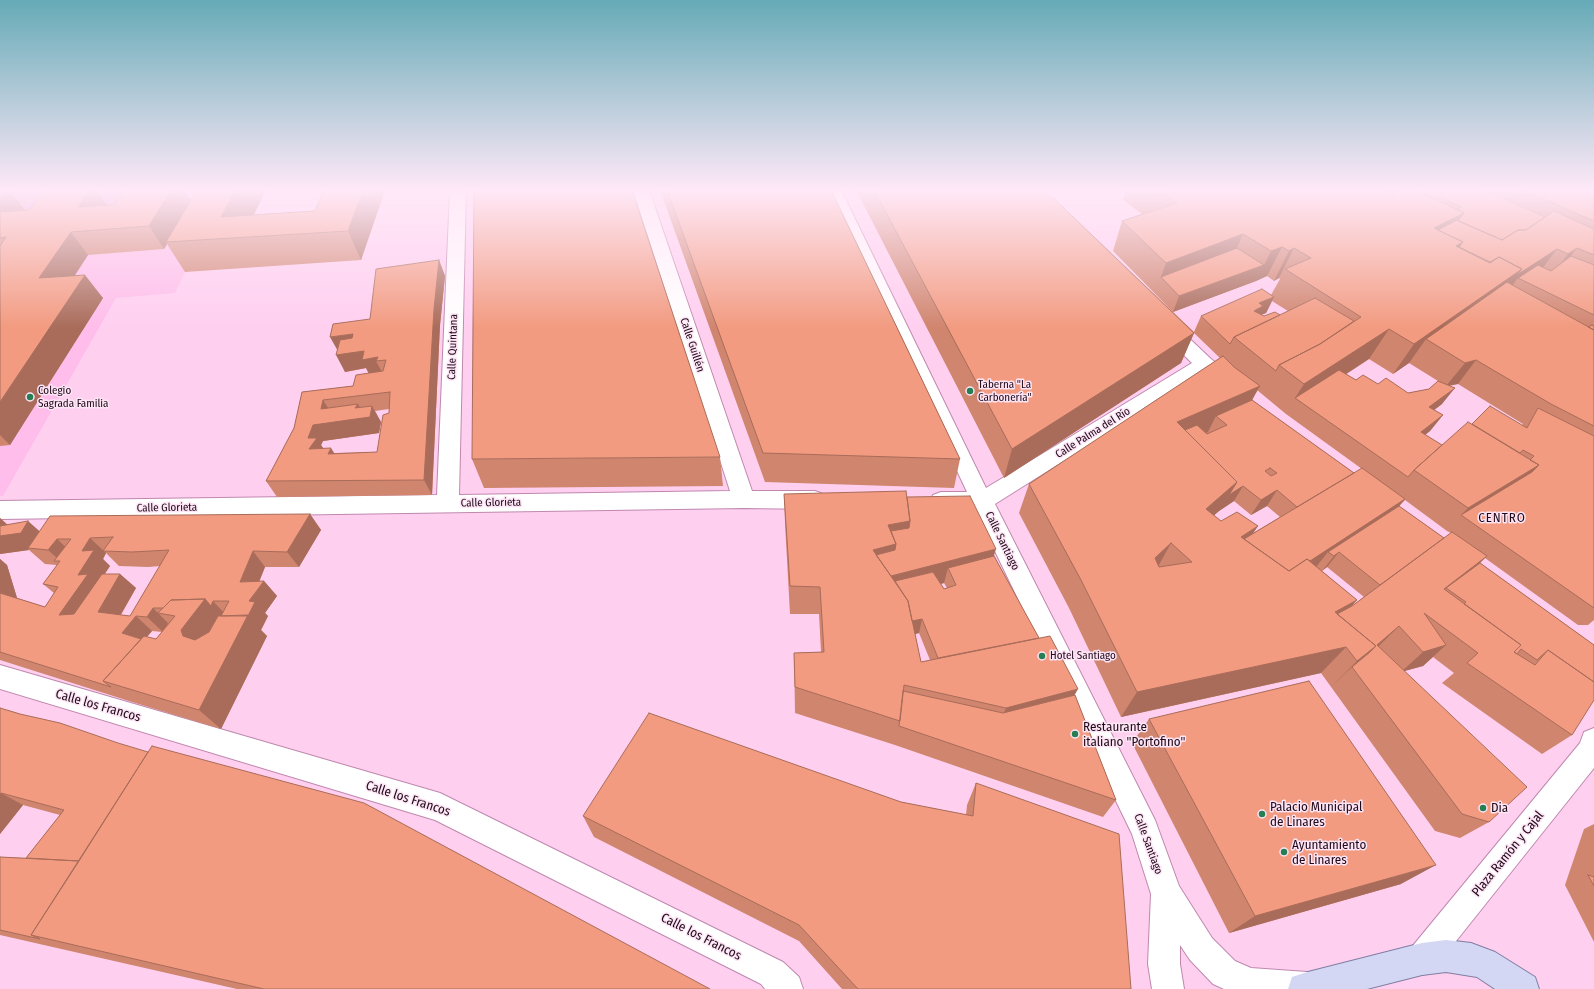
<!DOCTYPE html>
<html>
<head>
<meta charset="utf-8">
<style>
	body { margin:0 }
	canvas { display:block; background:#ffcff0 }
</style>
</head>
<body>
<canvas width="1594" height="989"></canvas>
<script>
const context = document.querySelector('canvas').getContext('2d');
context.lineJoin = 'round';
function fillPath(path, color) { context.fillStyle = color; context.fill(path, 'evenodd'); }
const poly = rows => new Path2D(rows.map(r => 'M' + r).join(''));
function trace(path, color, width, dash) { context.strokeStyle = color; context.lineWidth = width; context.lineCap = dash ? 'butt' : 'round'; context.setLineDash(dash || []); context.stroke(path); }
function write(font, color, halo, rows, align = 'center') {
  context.font = font + ' "Fira Sans Condensed",sans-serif'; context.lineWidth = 3; context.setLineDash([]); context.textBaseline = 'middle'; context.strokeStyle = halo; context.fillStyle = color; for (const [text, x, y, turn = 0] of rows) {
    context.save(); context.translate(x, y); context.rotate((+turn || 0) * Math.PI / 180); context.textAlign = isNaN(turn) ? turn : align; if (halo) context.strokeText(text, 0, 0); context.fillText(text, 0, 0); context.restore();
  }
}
const built = poly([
	[0,190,225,190,175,293,116,298,3,496,0,496]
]);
const green = poly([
	[0,190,132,190,123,205,0,214]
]);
const minor = poly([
	[450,190,466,190,459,495,730,491,633,190,649,190,752,491,815,491,823,494,826,500,823,506,815,509,744,508,0,519,0,501,437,495,450,190],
	[825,190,841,190,986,488,1192,363,1160,332,1158,328,1160,324,1167,322,1174,324,1211,359,1237,380,1240,385,1237,390,1230,392,1223,390,1203,373,995,504,1155,820,1179,886,1212,938,1235,961,1251,968,1307,972,1319,976,1323,989,1224,989,1213,984,1190,960,1180,945,1180,964,1184,989,1152,989,1148,964,1151,894,1132,834,975,510,941,510,933,507,930,501,933,495,941,492,967,492,825,190],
	[0,665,440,793,783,962,799,977,803,989,765,989,761,984,435,820,0,689,0,665],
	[1594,728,1594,768,1433,970,1422,975,1411,970,1406,959,1411,948,1580,743,1584,732,1594,728]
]);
const major = poly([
	[1446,940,1471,943,1495,952,1535,977,1539,989,1495,989,1477,977,1446,972,1422,975,1367,989,1288,989,1292,977,1304,973,1422,943,1446,940]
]);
const wall = poly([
	[0,190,9,190,25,210,29,210,97,190,107,206,191,200,197,190,266,190,254,215,315,211,324,190,385,190,361,260,185,272,167,244,164,249,88,255,75,275,103,298,10,445,0,446],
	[660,190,831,190,960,459,954,488,765,482],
	[856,190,1045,190,1194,332,1201,316,1271,295,1280,279,1279,278,1274,281,1267,276,1256,281,1173,312,1113,251,1122,221,1142,214,1123,200,1126,190,1594,190,1594,620,1588,625,1578,625,1485,558,1480,563,1594,645,1572,735,1542,754,1442,683,1454,673,1433,657,1423,666,1404,671,1489,822,1460,838,1435,831,1321,673,1121,717,1069,608,1019,513,1029,484,1220,358,1194,333,1181,363,1004,478],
	[1272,301,1288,311,1280,315,1264,316,1261,315,1266,313],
	[1369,359,1393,374,1409,363,1438,381,1429,389,1408,393,1378,384,1356,380,1346,374],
	[1458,384,1523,424,1522,425,1472,424,1442,445,1425,435,1430,431,1443,415,1434,410,1442,404,1449,386],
	[1257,390,1286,414,1362,469,1354,473,1252,400],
	[1405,500,1447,531,1451,533,1444,538,1399,506],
	[1234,501,1251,515,1267,506,1280,517,1253,533,1258,526,1221,521,1214,515,1219,511],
	[1327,567,1364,597,1352,606,1357,600,1322,571],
	[439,260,445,276,440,325,432,495,277,497,266,481,294,428,302,392,353,386,369,373,366,368,345,372,337,351,370,319],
	[389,409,389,413,377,452,334,453,323,448,321,445,323,441,379,433,381,422,375,411],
	[720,457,723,486,484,488,472,459],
	[784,494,907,497,994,556,1039,638,1075,695,1116,800,1103,817,895,745,795,713,794,653,821,652,819,614,790,614,785,523],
	[944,583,947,588,944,589,941,584],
	[919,633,930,660,921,662,915,634],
	[310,514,321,530,299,567,265,567,259,581,264,581,277,596,265,613,268,616,261,630,267,636,221,729,129,701,0,660,0,518,7,524,40,532],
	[29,550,45,564,57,565,43,584,54,593,45,607,17,598,7,565,0,559,0,554],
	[106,553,119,566,148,567,160,566,130,616,121,615,136,588,120,574,105,574,110,566,103,559],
	[152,631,162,632,156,639,147,637],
	[0,708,20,714,710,989,237,989,0,935,0,857,26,858,60,815,23,805,0,834],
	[1149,719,1401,884,1229,933,1132,743],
	[976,783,1131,989,842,989,799,941,594,837,583,816,901,802,966,815,967,805],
	[1594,824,1594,942,1565,885,1584,829]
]);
const shadedWall = poly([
	[8,190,9,190,26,212,0,229,0,199],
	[89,190,97,190,108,207,78,207],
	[171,190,185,190,191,201,166,242,167,244,164,249,149,226],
	[235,190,266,190,242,237,221,217],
	[363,190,385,190,361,260,348,231],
	[1372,190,1405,190,1400,198],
	[1464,213,1454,228,1443,241,1434,228],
	[71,232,88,255,58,301,39,278],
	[1243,234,1230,264,1161,277,1155,293,1166,263],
	[1463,242,1442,271,1456,246],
	[1282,247,1267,276,1256,281,1271,251],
	[1294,248,1279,278,1274,281,1289,251],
	[1577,248,1558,272,1550,278,1568,254],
	[1557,249,1539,273,1518,278,1505,295,1426,339,1409,363,1393,374,1414,344,1522,269],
	[439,260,445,276,440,325,432,495,424,480,434,309],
	[1264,265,1256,281,1173,312,1179,296],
	[85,275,103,298,10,445,0,435,0,402],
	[1274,297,1266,313,1258,316,1254,311,1259,303],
	[1389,329,1369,359,1302,403,1295,398,1304,384],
	[1194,333,1181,363,1004,478,1012,449],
	[353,334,361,350,339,353,330,337],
	[364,351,378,357,376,361,383,374,370,376,366,368,345,372,336,355],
	[1476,360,1458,384,1446,386,1465,363],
	[1260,386,1243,416,1216,416,1208,432,1179,444,1177,422],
	[1455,388,1442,404,1417,423,1429,407],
	[323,400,333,416,355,408,358,404,365,417,372,406,381,422,379,433,323,441,321,445,327,454,309,449,308,438,313,425,321,409],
	[1443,415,1430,431,1408,448,1421,432],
	[331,448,341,464,328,454],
	[1539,465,1517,488,1461,515,1468,508],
	[1237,482,1243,486,1234,501,1219,511,1189,538,1206,509],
	[1277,490,1267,506,1251,515,1261,500],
	[1405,499,1386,522,1339,552,1327,567,1322,571,1334,556,1328,552,1316,567,1284,577],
	[310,514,321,530,299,567,287,552],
	[0,518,17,534,28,521,45,536,28,548,29,550,0,554,0,559,7,565,18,601,0,596],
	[910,521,906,550,884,574,873,550,888,525],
	[1258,526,1243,548,1241,537],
	[90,538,106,553,103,559,110,566,98,583,77,630,59,615,78,575,82,551],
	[57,539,73,554,65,565,48,550],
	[1171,543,1155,572,1155,558],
	[996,549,989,571,948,568,944,583,894,596,886,577],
	[253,551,265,567,254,595,264,581,277,596,265,613,268,616,261,630,267,636,221,729,199,710,249,601,240,582],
	[1487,556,1464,578,1446,588,1431,603,1444,589],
	[120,574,136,588,114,626,98,612],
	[205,599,213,601,227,616,203,651,183,636,181,630],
	[1357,600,1336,623,1335,612],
	[153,608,168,623,163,632,147,617],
	[136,616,152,631,138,647,122,633],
	[922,619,919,633,905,637,908,622],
	[1399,626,1378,647,1352,667,1331,687,1357,661],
	[1446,645,1423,666,1401,672,1423,652],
	[1346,647,1321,673,1121,717,1137,692],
	[1078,689,1064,714,996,732,1006,708],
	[1,793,23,805,0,834,0,794],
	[1436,865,1401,884,1229,933,1255,916]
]);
const building = poly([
	[0,190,8,190,0,199,0,190],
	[46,190,89,190,78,207,114,205,124,190,171,190,149,226,71,232,39,278,85,275,0,402,0,246,6,237,0,238,0,212,29,210,46,190],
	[197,190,235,190,221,217,315,211,324,190,363,190,348,231,166,242,197,190],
	[474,190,632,190,720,457,472,459,474,190],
	[667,190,831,190,960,459,763,453,667,190],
	[874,190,1045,190,1194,333,1012,449,874,190],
	[1159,190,1385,190,1394,194,1402,190,1416,190,1464,213,1434,228,1463,242,1456,246,1490,263,1499,257,1522,269,1414,344,1389,329,1304,384,1279,365,1320,344,1361,317,1285,269,1311,258,1294,248,1289,251,1282,247,1271,251,1243,234,1166,263,1122,221,1177,203,1159,190],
	[1420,190,1484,190,1545,217,1526,230,1518,230,1502,240,1458,221,1464,213,1457,209,1461,207,1440,197,1435,199,1418,191,1420,190],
	[1523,190,1594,190,1594,221,1523,190],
	[1554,211,1594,229,1594,255,1577,248,1568,254,1557,249,1517,275,1522,269,1499,257,1490,262,1459,247,1463,242,1438,230,1457,220,1502,240,1518,230,1526,230,1554,211],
	[1237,248,1264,265,1179,296,1161,277,1237,248],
	[1571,256,1594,265,1594,315,1518,278,1538,265,1551,271,1571,256],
	[439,260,434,309,424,480,266,481,294,428,302,392,353,386,356,375,383,371,386,360,376,361,378,357,362,360,364,351,336,355,340,340,352,338,353,334,330,337,333,324,370,319,376,269,439,260],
	[390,392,389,413,383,415,377,452,328,454,331,448,309,449,317,438,308,438,313,425,370,417,372,406,355,408,358,404,321,409,323,400,390,392],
	[1507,282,1594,330,1594,426,1551,404,1476,360,1465,363,1426,339,1507,282],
	[1262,289,1274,297,1259,303,1263,306,1254,311,1264,316,1275,312,1280,315,1234,337,1230,344,1201,316,1262,289],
	[1315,298,1354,321,1320,344,1279,365,1276,371,1234,337,1315,298],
	[1592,325,1594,326,1594,330,1588,327,1592,325],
	[1223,356,1234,367,1260,386,1177,422,1237,482,1206,509,1221,521,1237,512,1258,526,1241,537,1289,571,1307,559,1357,600,1335,612,1376,646,1357,661,1346,647,1137,692,1081,580,1029,484,1223,356],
	[1171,543,1192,562,1159,567,1155,558,1171,543],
	[1339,370,1356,380,1363,375,1378,384,1386,378,1408,393,1429,389,1438,381,1455,388,1429,407,1443,415,1421,432,1442,445,1414,470,1408,477,1295,398,1339,370],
	[1252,400,1354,473,1297,507,1277,490,1261,500,1243,486,1229,495,1237,482,1185,430,1197,425,1207,434,1227,425,1216,416,1252,400],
	[1270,468,1277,473,1271,476,1265,471,1270,468],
	[1490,406,1527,428,1538,408,1594,436,1594,608,1461,515,1532,472,1539,465,1530,460,1534,456,1523,450,1520,453,1472,424,1490,406],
	[1468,422,1539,465,1468,508,1414,470,1468,422],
	[1362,468,1405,499,1310,561,1307,559,1289,571,1244,539,1362,468],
	[906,491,910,521,888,525,896,544,873,550,908,601,921,662,1050,636,1078,689,1006,708,904,685,900,721,795,687,794,653,824,652,820,587,790,586,784,494,906,491],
	[970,496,996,549,891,576,876,555,895,550,896,544,891,531,909,528,910,521,907,497,970,496],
	[1399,506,1444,538,1380,585,1339,552,1334,556,1328,552,1399,506],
	[310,514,287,552,253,551,240,582,264,581,249,601,255,602,248,616,221,616,229,601,213,601,211,606,205,599,171,600,163,608,153,608,147,617,136,616,122,633,141,639,103,681,111,687,0,652,0,593,45,607,58,587,43,584,60,561,54,561,71,539,57,539,48,550,28,548,50,516,310,514],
	[113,537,103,551,132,552,169,550,130,616,98,612,120,574,102,574,74,614,59,615,88,574,78,575,94,550,82,551,90,538,113,537],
	[28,521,21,533,0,536,0,526,28,521],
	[1452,532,1487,556,1444,589,1521,645,1514,652,1535,665,1548,650,1594,682,1594,700,1572,735,1467,663,1478,653,1424,613,1446,645,1423,652,1399,626,1377,645,1527,787,1489,822,1462,814,1352,667,1370,652,1376,646,1337,614,1352,606,1452,532],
	[994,556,1039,638,938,658,922,619,912,621,908,601,895,581,933,572,944,589,956,585,948,568,994,556],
	[1480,563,1594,645,1594,682,1548,650,1540,657,1537,660,1521,649,1517,654,1514,652,1521,645,1464,604,1466,602,1446,588,1480,563],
	[205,599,181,630,183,636,195,640,209,632,218,616,248,615,199,710,103,681,144,636,156,639,175,616,158,613,171,600,205,599],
	[1309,681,1436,865,1255,916,1149,719,1309,681],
	[903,691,1003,713,1075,695,1116,800,899,726,903,691],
	[0,708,20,714,60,723,118,743,148,752,79,861,26,858,64,810,1,793,0,794,0,708],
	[649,713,901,802,973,816,976,783,1119,834,1131,989,858,989,799,925,583,816,649,713],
	[152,746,364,803,710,989,264,989,31,935,152,746],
	[0,857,79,861,31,935,40,939,0,930,0,857],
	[1588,875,1594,877,1594,886,1588,875]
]);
const markers = [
	[970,391,4,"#267f54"],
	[30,397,4,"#267f54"],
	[1042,656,4,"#267f54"],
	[1075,734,4,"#267f54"],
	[1483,808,4,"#267f54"],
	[1262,814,4,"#267f54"],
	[1284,852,4,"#267f54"]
];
const streetNames = [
	["Calle Guillén",692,345,72],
	["Calle Quintana",453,347,-88],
	["Calle Palma del Río",1093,433,-32],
	["Calle Glorieta",491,503,-1],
	["Calle Glorieta",167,508,-1],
	["Calle Santiago",1002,541,64],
	["Calle Santiago",1148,844,70]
];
const poiNames = [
	["Taberna \"La",978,385],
	["Carbonería\"",978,398],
	["Colegio",38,391],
	["Sagrada Familia",38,404],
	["Hotel Santiago",1050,656]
];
const quarterNames = [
	["CENTRO",1502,518]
];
const nearStreetnames = [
	["Calle los Francos",98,706,16],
	["Calle los Francos",408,799,18],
	["Plaza Ramón y Cajal",1508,854,-51],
	["Calle los Francos",701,937,27]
];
const nearPoinames = [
	["Restaurante",1083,727],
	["italiano \"Portofino\"",1083,742],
	["Palacio Municipal",1270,807],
	["de Linares",1270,822],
	["Dia",1491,808],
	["Ayuntamiento",1292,845],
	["de Linares",1292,860]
];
fillPath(built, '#febdea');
fillPath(green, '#d79bc5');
trace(minor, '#bf88ae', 2);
trace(major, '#807ea2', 2);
fillPath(minor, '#fff');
fillPath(major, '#d3d7f4');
fillPath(wall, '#d0856e');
fillPath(shadedWall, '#a96c5a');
fillPath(building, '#f29b80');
trace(building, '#a96c5a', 1);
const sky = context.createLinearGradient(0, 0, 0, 328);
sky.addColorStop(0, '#66aab7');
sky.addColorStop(0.58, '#ffe9f8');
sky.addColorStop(1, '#ffe9f800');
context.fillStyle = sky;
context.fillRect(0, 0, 1594, 328);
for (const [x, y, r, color] of markers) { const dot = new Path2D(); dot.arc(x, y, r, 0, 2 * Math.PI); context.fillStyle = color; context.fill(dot); trace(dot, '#fde5f5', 1.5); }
write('11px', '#1e0a18', '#fde5f5', streetNames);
write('11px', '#1e0a18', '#fde5f5', poiNames, 'left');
context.letterSpacing = '1px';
write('13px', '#1e0a18', '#fde5f5', quarterNames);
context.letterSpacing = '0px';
write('13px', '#1e0a18', '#fde5f5', nearStreetnames);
write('13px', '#1e0a18', '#fde5f5', nearPoinames, 'left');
</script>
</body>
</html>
